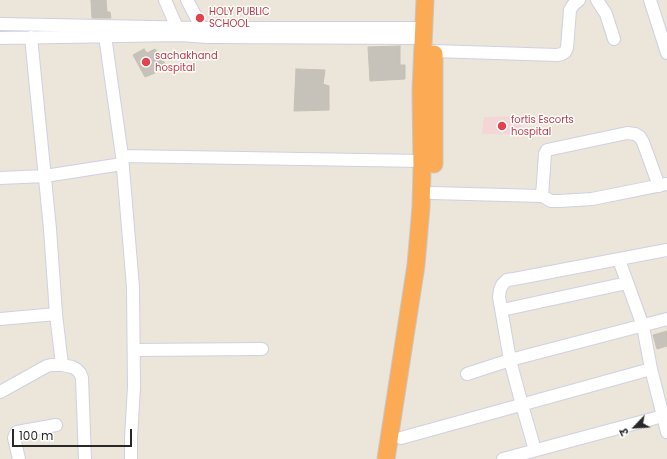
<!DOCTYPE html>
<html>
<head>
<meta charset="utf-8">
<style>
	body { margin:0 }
	#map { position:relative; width:667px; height:459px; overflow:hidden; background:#ebe5da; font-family:Poppins,"Noto Sans Devanagari",sans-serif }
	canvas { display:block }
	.north { position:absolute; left:615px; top:407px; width:40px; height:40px; -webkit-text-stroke:3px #fff; paint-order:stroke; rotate:245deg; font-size:11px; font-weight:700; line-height:16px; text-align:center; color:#282828 }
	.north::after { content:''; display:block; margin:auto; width:14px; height:18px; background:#282828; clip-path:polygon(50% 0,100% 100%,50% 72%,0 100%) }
	.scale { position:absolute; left:12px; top:429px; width:120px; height:18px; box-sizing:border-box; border:2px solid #282828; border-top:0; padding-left:5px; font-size:12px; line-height:14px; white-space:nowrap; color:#282828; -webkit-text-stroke:3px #fff; paint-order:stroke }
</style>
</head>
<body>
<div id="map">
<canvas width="667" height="459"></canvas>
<div class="north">उ</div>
<div class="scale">100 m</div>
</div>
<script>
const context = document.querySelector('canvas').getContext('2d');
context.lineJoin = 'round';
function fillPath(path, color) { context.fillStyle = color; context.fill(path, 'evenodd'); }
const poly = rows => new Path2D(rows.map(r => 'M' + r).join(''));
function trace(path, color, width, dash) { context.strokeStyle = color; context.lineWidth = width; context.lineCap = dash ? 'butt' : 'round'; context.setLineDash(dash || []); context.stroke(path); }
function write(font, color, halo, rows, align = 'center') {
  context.font = font + ' Poppins,sans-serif'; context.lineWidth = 3; context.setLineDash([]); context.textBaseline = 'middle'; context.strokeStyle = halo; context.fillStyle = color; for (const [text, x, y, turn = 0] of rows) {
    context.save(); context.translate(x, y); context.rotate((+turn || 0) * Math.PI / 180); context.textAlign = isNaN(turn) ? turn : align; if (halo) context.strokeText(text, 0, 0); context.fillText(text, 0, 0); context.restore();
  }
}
const medical = poly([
	[521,116,521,134,482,134,484,117]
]);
const building = poly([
	[91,0,106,0,107,12,110,12,111,18,92,18,91,0],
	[400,46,400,65,405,65,405,79,370,81,368,47,400,46],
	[144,49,147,53,155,49,166,65,154,70,155,73,145,77,133,55,144,49],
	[296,69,325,70,323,84,329,86,329,110,294,111,296,69],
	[667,331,667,346,657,349,653,335,667,331]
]);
const minor = poly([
	[165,0,179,32],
	[187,0,205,34],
	[597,0,606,14,614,39],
	[650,0,667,53],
	[0,24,202,28,424,28],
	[105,36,122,156,133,287,134,387,131,438,131,459],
	[31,37,50,229,56,314,62,365,72,367,76,369,80,373,82,378,85,459],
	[0,38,181,35,207,37,424,38],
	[434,51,557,55,562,54,565,52,567,48,570,10,573,5,579,0],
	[122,156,422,161],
	[0,178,45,176,122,164],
	[432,193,542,196,551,201,560,201,592,199,667,184],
	[542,196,545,154,547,150,627,133,635,134,640,137,643,142,659,186],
	[619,260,643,326,651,369,663,416,667,415],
	[502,310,627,283],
	[0,319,56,314],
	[134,350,262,349],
	[467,374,510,360,667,319],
	[0,392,47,366,51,365,62,365],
	[401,438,651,369],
	[535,450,522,405,510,360,499,297,500,290,502,285,507,280,514,279,667,250],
	[19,459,14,438,16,433,17,432,56,425],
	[503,459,663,416,667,432]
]);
const highway = poly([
	[434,164,434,54],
	[386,459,416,265,421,207,422,169,421,90,425,0]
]);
const markers = [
	[200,18,5,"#e0444e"],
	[146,62,5,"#e0444e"],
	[502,126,5,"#e0444e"]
];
const healthNames = [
	["HOLY PUBLIC",209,12],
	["SCHOOL",209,24],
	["sachakhand",155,56],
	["hospital",155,68],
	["fortis Escorts",511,120],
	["hospital",511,132]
];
fillPath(medical, '#f2d7d6');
fillPath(building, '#c6c1b9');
trace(building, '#c6c1b4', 1);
trace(minor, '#cfd1e1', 14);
trace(highway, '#c7c7c7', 19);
trace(minor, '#fff', 12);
trace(highway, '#fcaa53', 17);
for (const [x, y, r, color] of markers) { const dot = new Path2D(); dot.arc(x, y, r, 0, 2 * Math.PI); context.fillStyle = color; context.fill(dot); trace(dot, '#fff', 1.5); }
write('10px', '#be3a42', '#fff', healthNames, 'left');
</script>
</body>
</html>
